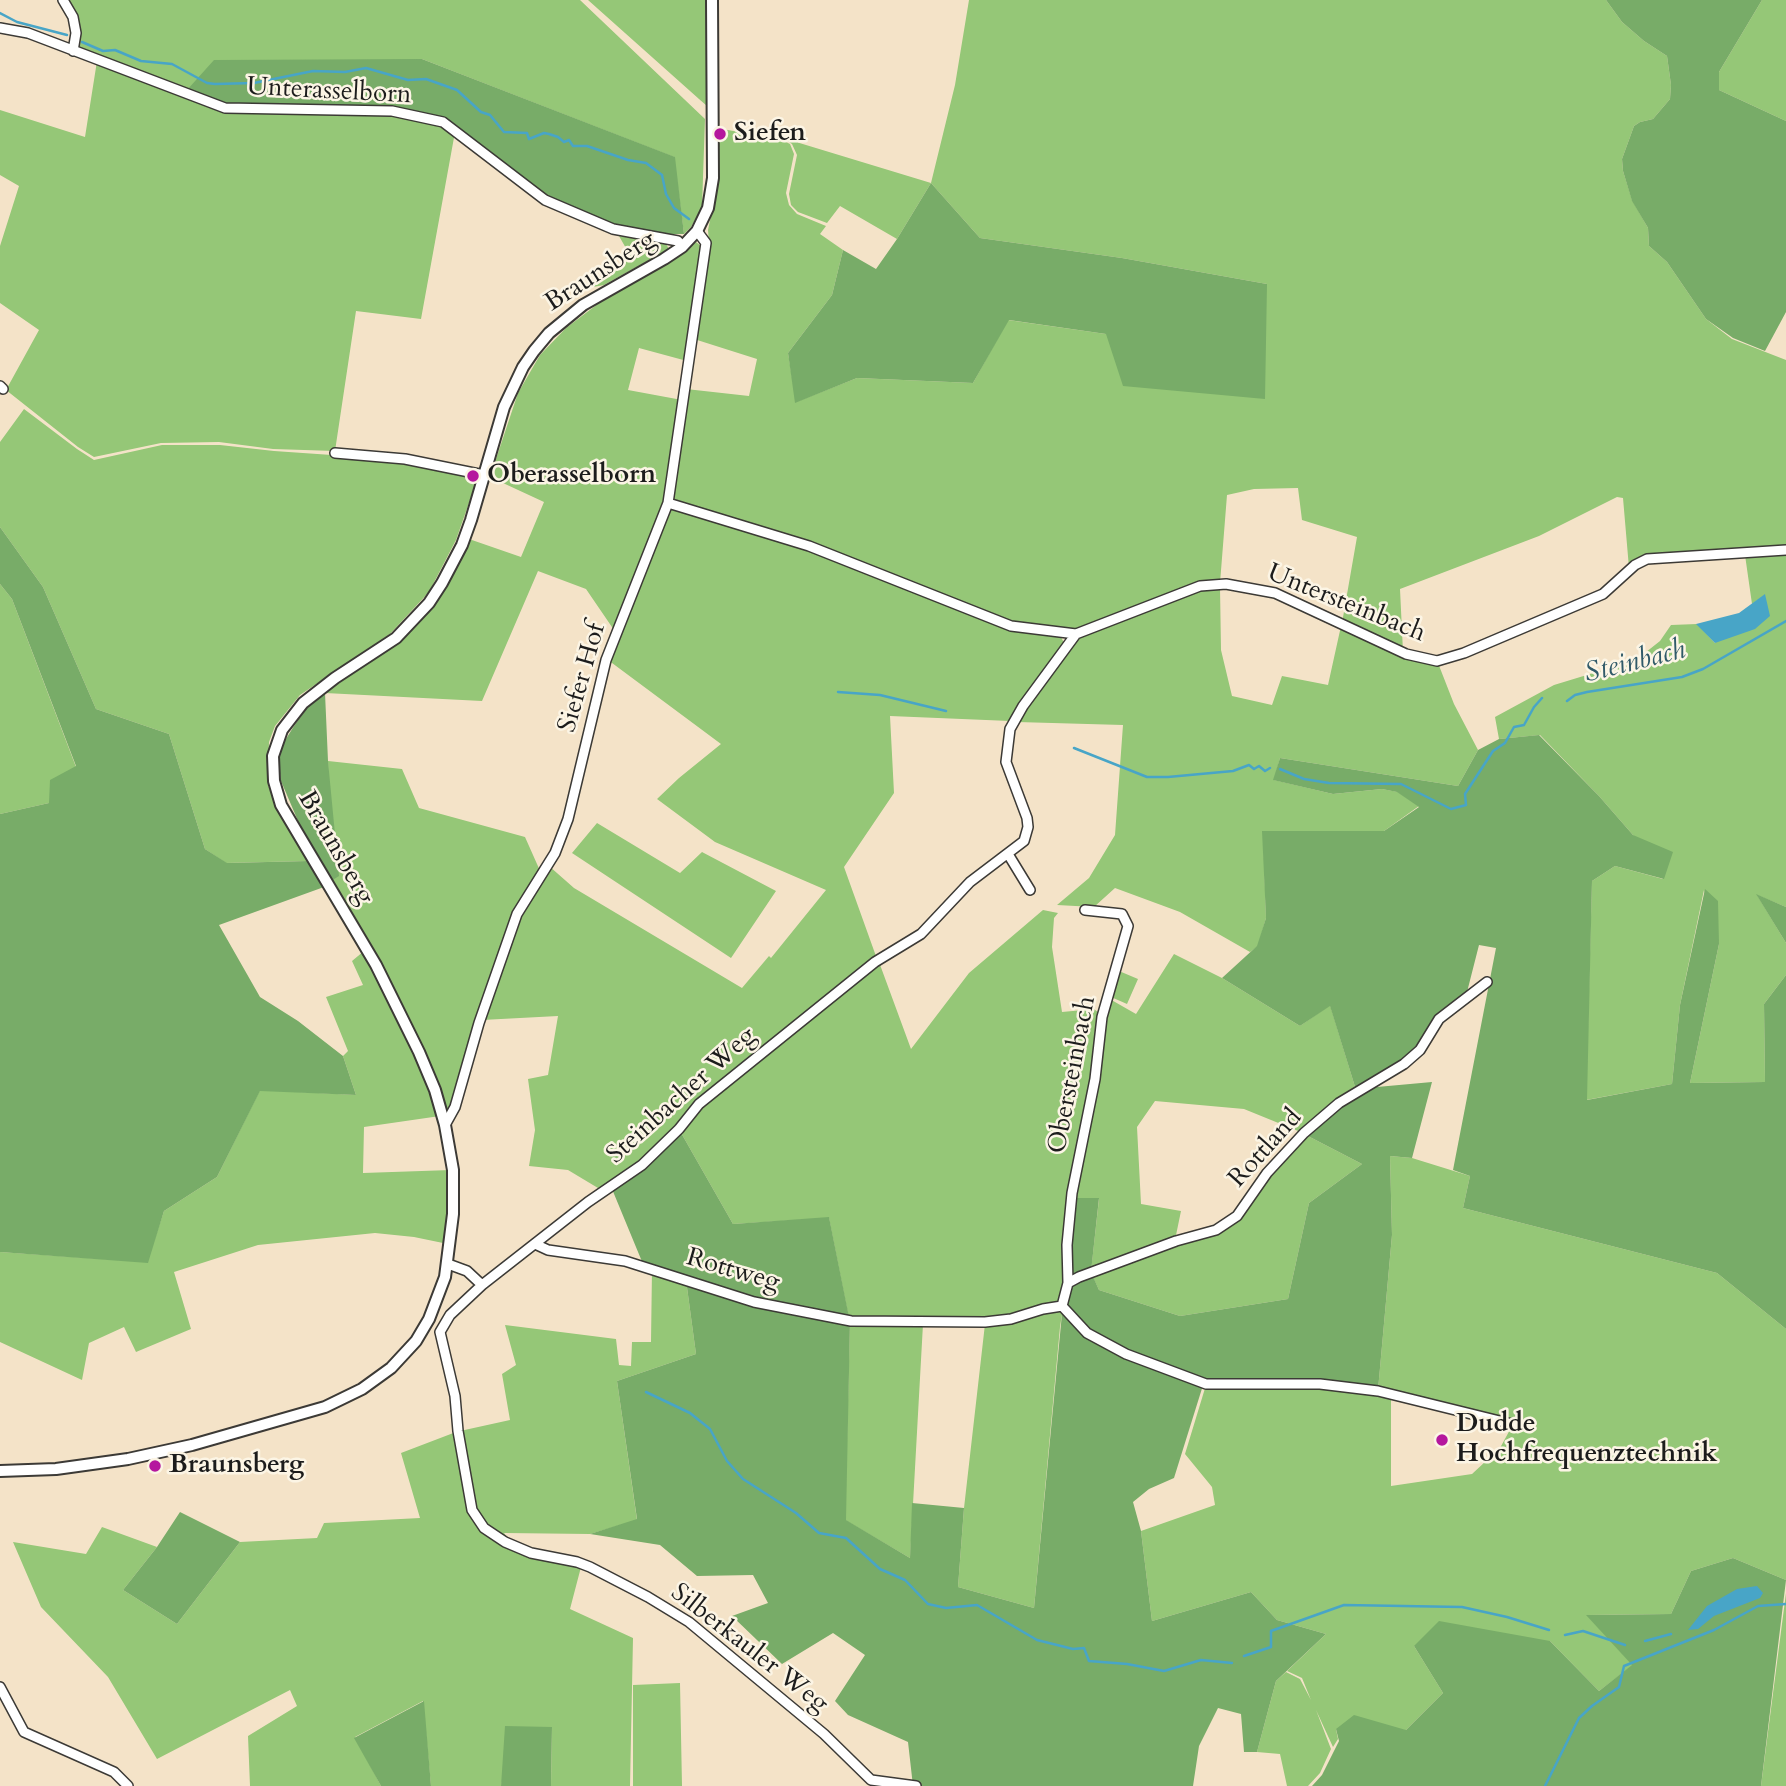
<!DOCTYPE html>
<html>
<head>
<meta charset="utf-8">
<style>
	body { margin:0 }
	canvas { display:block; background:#f4e3c8 }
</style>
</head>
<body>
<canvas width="1786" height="1786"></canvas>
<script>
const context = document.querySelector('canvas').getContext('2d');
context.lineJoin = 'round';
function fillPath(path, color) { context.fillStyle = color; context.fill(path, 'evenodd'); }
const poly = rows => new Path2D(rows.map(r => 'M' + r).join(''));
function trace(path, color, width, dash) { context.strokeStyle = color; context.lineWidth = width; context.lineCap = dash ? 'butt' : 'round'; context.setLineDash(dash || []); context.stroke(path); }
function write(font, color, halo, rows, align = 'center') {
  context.font = font + ' Cardo,serif'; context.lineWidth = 5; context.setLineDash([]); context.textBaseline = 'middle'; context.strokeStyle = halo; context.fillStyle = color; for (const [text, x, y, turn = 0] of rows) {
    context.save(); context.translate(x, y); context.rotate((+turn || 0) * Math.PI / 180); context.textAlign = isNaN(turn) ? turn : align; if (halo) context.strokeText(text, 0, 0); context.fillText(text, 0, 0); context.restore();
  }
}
const green = poly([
	[64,0,580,0,705,119,702,207,691,227,684,234,674,157,422,59,187,90,75,49,78,34],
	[588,0,707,0,707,106,699,99],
	[969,0,1606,0,1622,22,1644,41,1667,56,1671,85,1670,99,1653,119,1640,122,1634,126,1622,159,1623,171,1632,200,1648,228,1649,246,1667,262,1706,319,1732,339,1786,360,1786,547,1646,557,1629,568,1623,498,1617,497,1539,536,1400,589,1403,652,1342,623,1357,537,1302,520,1298,488,1254,489,1227,495,1220,583,1076,631,1011,624,808,543,670,502,686,389,749,396,757,359,694,339,709,243,708,230,719,178,717,128,782,140,790,144,794,154,786,193,789,205,797,214,826,226,820,234,843,250,832,295,788,353,796,402,857,378,973,383,1008,320,1106,334,1267,284,1122,258,980,238,931,183,897,239,840,206,827,223,798,212,791,205,789,194,797,155,792,144,783,138,931,183,955,85],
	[1762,0,1786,0,1786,121,1719,90,1719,72],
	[97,61,225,109,392,112,442,123,455,132,421,319,356,311,335,451,273,449,219,442,161,443,94,457,78,447,6,390,39,330,0,303,0,246,19,186,0,175,0,110,85,137],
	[619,236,666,244,669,249,604,285,582,289,631,257],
	[696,242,701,246,687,361,639,348,628,390,682,400,666,503,614,630,586,589,538,571,482,701,325,693,398,642,417,624,451,578,469,539,521,557,544,502,490,477,518,393,540,355,566,328,607,297,668,263],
	[24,409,77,449,94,460,162,445,220,445,274,451,404,460,478,477,456,540,429,592,390,634,300,695,275,726,269,742,268,785,281,817,308,861,226,863,205,849,169,734,96,709,43,587,0,527,0,442],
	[669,507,809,548,1012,628,1060,635,1064,643,1010,721,890,716,894,793,844,867,877,959,697,1103,659,1147,617,1180,598,1188,568,1170,529,1166,535,1130,528,1079,548,1075,558,1016,482,1020,518,914,549,866,574,888,742,988,769,956,771,958,826,890,715,842,657,799,679,778,721,744,608,660],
	[1786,552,1786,907,1757,895,1786,943,1786,975,1764,1004,1765,1082,1690,1083,1719,944,1704,890,1680,1005,1672,1084,1586,1100,1592,881,1615,866,1663,879,1633,835,1599,796,1540,735,1499,739,1495,717,1554,685,1636,660,1660,641,1671,625,1697,624,1715,643,1765,595,1752,604,1745,555],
	[0,584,12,599,76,767,49,803,0,814],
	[1220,587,1221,650,1232,696,1272,705,1282,676,1328,685,1341,626,1438,663,1454,704,1478,750,1458,786,1280,758,1274,780,1333,794,1382,789,1398,792,1419,806,1384,831,1263,831,1266,918,1258,946,1250,952,1180,912,1115,888,1094,907,1057,905,1089,878,1115,835,1123,725,1017,722,1077,636,1201,588],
	[328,761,402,769,419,808,525,837,541,873,515,913,450,1110,447,1112,438,1088,331,881],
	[597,823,680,873,702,852,776,891,731,958,572,853],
	[1043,910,1058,913,1054,918,1052,947,1062,1012,1094,1009,1099,1013,1098,1037,1070,1193,1067,1283,1061,1305,1011,1318,849,1319,829,1218,733,1224,680,1131,700,1105,879,962,911,1049,969,973],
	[364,951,401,1025,440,1116,364,1127,363,1173,451,1170,448,1217,443,1243,414,1237,375,1233,258,1245,174,1272,191,1329,136,1352,124,1327,89,1343,82,1380,0,1342,0,1252,147,1262,164,1211,217,1177,260,1090,356,1095,343,1056,348,1051,326,997,363,985,352,961],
	[1174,954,1222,978,1300,1026,1330,1005,1356,1090,1303,1133,1244,1109,1155,1101,1137,1127,1141,1204,1181,1211,1175,1240,1091,1271,1099,1199,1073,1198,1108,998,1136,1014],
	[1119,971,1138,979,1127,1004,1111,997],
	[1306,1135,1362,1164,1309,1203,1288,1299,1180,1316,1099,1290,1091,1273,1176,1243,1237,1217,1268,1173],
	[1390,1156,1412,1158,1470,1176,1463,1208,1717,1273,1786,1329,1786,1580,1733,1558,1691,1571,1671,1614,1587,1615,1633,1665,1599,1691,1550,1641,1414,1646,1443,1693,1406,1730,1336,1729,1338,1739,1333,1747,1316,1710,1331,1749,1320,1773,1308,1786,1287,1786,1280,1754,1257,1752,1276,1681,1286,1672,1300,1679,1311,1700,1302,1678,1287,1671,1326,1634,1277,1620,1251,1592,1152,1621,1141,1531,1215,1505,1212,1487,1185,1454,1206,1385,1320,1386,1391,1396,1391,1486,1472,1474,1500,1448,1512,1426,1378,1390,1392,1235],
	[652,1269,686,1280,696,1354,617,1381,637,1520,590,1534,504,1533,512,1544,494,1534,474,1510,460,1431,510,1420,502,1374,516,1365,505,1325,616,1339,619,1365,631,1366,632,1342,651,1342],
	[1063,1308,1060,1327,1034,1608,958,1587,964,1508,985,1324],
	[850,1322,923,1324,910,1558,845,1520],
	[456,1432,471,1511,505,1544,581,1567,570,1609,633,1638,630,1786,551,1786,552,1727,502,1781,501,1786,431,1786,423,1701,355,1737,381,1786,250,1786,248,1736,297,1706,290,1690,157,1759,108,1677,41,1607,13,1542,86,1554,102,1527,157,1547,123,1590,177,1624,240,1542,317,1538,324,1523,420,1518,401,1453],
	[1786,1593,1786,1786,1761,1786],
	[680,1683,682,1786,633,1786,633,1685]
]);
const forest = poly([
	[1606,0,1762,0,1719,72,1719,90,1786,121,1786,312,1765,351,1733,338,1706,319,1667,262,1649,246,1648,228,1632,201,1623,171,1622,159,1634,126,1640,122,1653,119,1670,99,1671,85,1667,56,1644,41,1622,22],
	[422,59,675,157,684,234,651,234,612,225,546,197,443,120,392,109,225,106,187,90,214,60],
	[931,183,980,238,1122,258,1267,284,1265,399,1123,386,1106,334,1009,320,973,383,857,378,795,403,788,353,832,295,843,250,876,269,897,239],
	[0,527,43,587,96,709,169,734,205,849,227,863,308,861,324,887,219,925,260,997,298,1021,343,1056,356,1095,260,1091,217,1177,164,1211,148,1263,0,1252,0,814,49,803,50,780,76,766,12,599,0,584],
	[325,693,328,761,339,876,331,881,301,828,281,781,279,766,281,747,294,726,310,704],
	[1539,735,1599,796,1633,835,1673,852,1664,879,1615,866,1592,881,1587,1100,1672,1084,1680,1005,1705,889,1718,901,1719,944,1690,1083,1765,1082,1764,1004,1786,975,1786,1329,1717,1273,1463,1208,1470,1176,1453,1170,1496,948,1479,945,1466,996,1438,1018,1418,1049,1404,1063,1356,1090,1330,1006,1300,1026,1222,978,1257,946,1266,918,1262,831,1384,831,1419,807,1397,792,1382,789,1333,794,1273,780,1280,758,1458,786,1478,750,1499,739],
	[1756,894,1786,907,1786,943],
	[1432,1082,1412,1158,1390,1156,1392,1235,1378,1390,1204,1382,1174,1478,1149,1489,1133,1502,1141,1531,1152,1621,1251,1592,1277,1620,1326,1634,1276,1681,1257,1752,1244,1752,1241,1714,1218,1708,1199,1746,1193,1786,913,1786,908,1742,848,1715,835,1701,865,1655,833,1633,782,1664,732,1616,768,1603,753,1575,697,1576,660,1545,590,1534,637,1519,617,1381,696,1354,686,1280,643,1264,612,1189,680,1131,733,1224,829,1217,850,1322,846,1520,910,1558,912,1503,964,1508,958,1587,1034,1608,1073,1198,1099,1198,1091,1272,1099,1290,1180,1316,1288,1299,1309,1203,1362,1164,1306,1135,1340,1103,1366,1088],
	[180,1512,240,1542,177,1624,123,1590,157,1547],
	[1733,1558,1786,1580,1761,1786,1312,1786,1322,1775,1339,1741,1336,1729,1354,1715,1406,1730,1443,1693,1414,1646,1439,1621,1550,1641,1599,1691,1632,1665,1586,1615,1671,1614,1691,1571],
	[424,1701,431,1786,381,1786,354,1738],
	[505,1726,552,1727,551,1786,501,1786]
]);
const water = poly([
	[1765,594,1770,616,1755,629,1715,643,1696,624,1739,613],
	[1757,1586,1763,1593,1760,1598,1714,1616,1698,1629,1688,1630,1707,1606,1737,1589]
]);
const stream = poly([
	[0,13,17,22,67,35],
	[82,42,103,51,115,50,141,61,172,64,207,83,215,84,254,83,313,71,345,72,366,68,408,80,426,79,457,90,481,112,490,115,504,132,527,133,529,139,544,133,549,134,558,137,564,142,569,140,573,146,587,146,628,160,646,163,662,175,666,194,674,208,689,219],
	[838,692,880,695,946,711],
	[1567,701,1575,695,1587,692,1682,677,1703,669,1786,621],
	[1074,748,1147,777,1168,777,1233,771,1249,765,1254,769,1259,766,1265,771,1270,768],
	[1280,769,1304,779,1329,783,1401,784,1451,809,1466,805,1465,794,1493,751,1505,743,1514,727,1524,725,1534,707,1542,698],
	[646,1392,690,1413,710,1429,727,1461,743,1479,796,1513,819,1533,846,1538,880,1569,905,1580,928,1604,946,1608,977,1605,1037,1640,1073,1649,1084,1648,1089,1661,1127,1664,1164,1671,1201,1660,1232,1663],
	[1565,1635,1583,1631,1625,1645],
	[1645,1641,1671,1634],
	[1244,1656,1271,1647,1271,1631,1344,1605,1462,1607,1507,1617,1549,1630],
	[1545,1786,1579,1718,1592,1706,1619,1687,1624,1666,1714,1630,1758,1606,1786,1604]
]);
const minor = poly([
	[63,0,73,17,76,33,73,51],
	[0,28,28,33,225,108,392,111,443,122,545,200,613,229,678,241,682,247],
	[0,386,3,389],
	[335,453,405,459,484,475],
	[668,503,809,546,1011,626,1076,634,1200,586,1226,584,1275,593,1406,654,1437,661,1464,653,1603,594,1635,565,1647,559,1786,550],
	[1008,854,1030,890],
	[445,1125,455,1107,479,1023,517,914,555,853,568,819,606,660,668,503,706,243,697,231],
	[535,1244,548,1250,625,1261,754,1302,851,1321,985,1322,1011,1319,1043,1309,1062,1306],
	[448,1264,467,1271,482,1285],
	[1068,1283,1079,1277,1176,1241,1216,1230,1237,1216,1267,1173,1304,1133,1339,1103,1404,1064,1420,1050,1439,1019,1487,982],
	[1062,1306,1087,1333,1126,1354,1206,1384,1320,1384,1378,1391,1516,1425],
	[1062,1306,1068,1283,1067,1245,1072,1193,1095,1079,1102,1017,1128,926,1122,914,1085,910],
	[0,1687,24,1732,114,1772,128,1786],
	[916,1786,871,1780,824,1734,689,1622,648,1597,590,1567,577,1562,531,1553,505,1542,484,1528,472,1510,458,1431,455,1396,440,1332,450,1315,482,1285,588,1202,642,1165,679,1129,699,1104,875,962,921,934,970,882,1024,841,1028,827,1027,818,1006,762,1010,729,1023,706,1076,634]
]);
const major = poly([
	[0,1471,56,1469,128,1459,192,1445,325,1407,362,1389,391,1368,416,1341,429,1319,445,1277,453,1214,453,1170,445,1125,435,1090,419,1052,376,965,281,805,274,781,273,756,282,730,303,703,335,678,396,638,429,603,442,583,462,545,471,520,504,407,523,367,534,351,549,333,583,305,664,259,682,247,697,231,708,208,713,178,712,0]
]);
const markers = [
	[720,134,7,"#b5179e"],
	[473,476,7,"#b5179e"],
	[1442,1440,7,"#b5179e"],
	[155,1466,7,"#b5179e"]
];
const streetNames = [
	["Unterasselborn",329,92,3],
	["Braunsberg",601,272,-33],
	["Untersteinbach",1346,604,22],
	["Siefer Hof",583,678,-74],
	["Braunsberg",335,848,60],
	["Obersteinbach",1073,1075,-79],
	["Steinbacher Weg",682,1096,-42],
	["Rottland",1266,1149,-48],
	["Rottweg",733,1271,16],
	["Silberkauler Weg",749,1649,38]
];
const poiNames = [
	["Siefen",734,134],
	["Oberasselborn",487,476],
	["Dudde",1456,1425],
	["Hochfrequenztechnik",1456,1455],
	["Braunsberg",169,1466]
];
const waterNames = [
	["Steinbach",1635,663,-14]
];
fillPath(green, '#95c777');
fillPath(forest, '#78ac68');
fillPath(water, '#48a5c7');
trace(stream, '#48a5c7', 2.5);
trace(minor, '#3c3a36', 12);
trace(major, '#3c3a36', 14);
trace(minor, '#fff', 9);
trace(major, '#fff', 10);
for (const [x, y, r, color] of markers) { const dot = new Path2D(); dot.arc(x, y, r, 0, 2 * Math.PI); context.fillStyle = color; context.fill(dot); trace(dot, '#fcf5e5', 2.5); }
write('26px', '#1c1c1c', '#fcf5e5', streetNames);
write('bold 26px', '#1c1c1c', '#fcf5e5', poiNames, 'left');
write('italic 28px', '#305a69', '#fcf5e5', waterNames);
</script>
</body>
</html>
